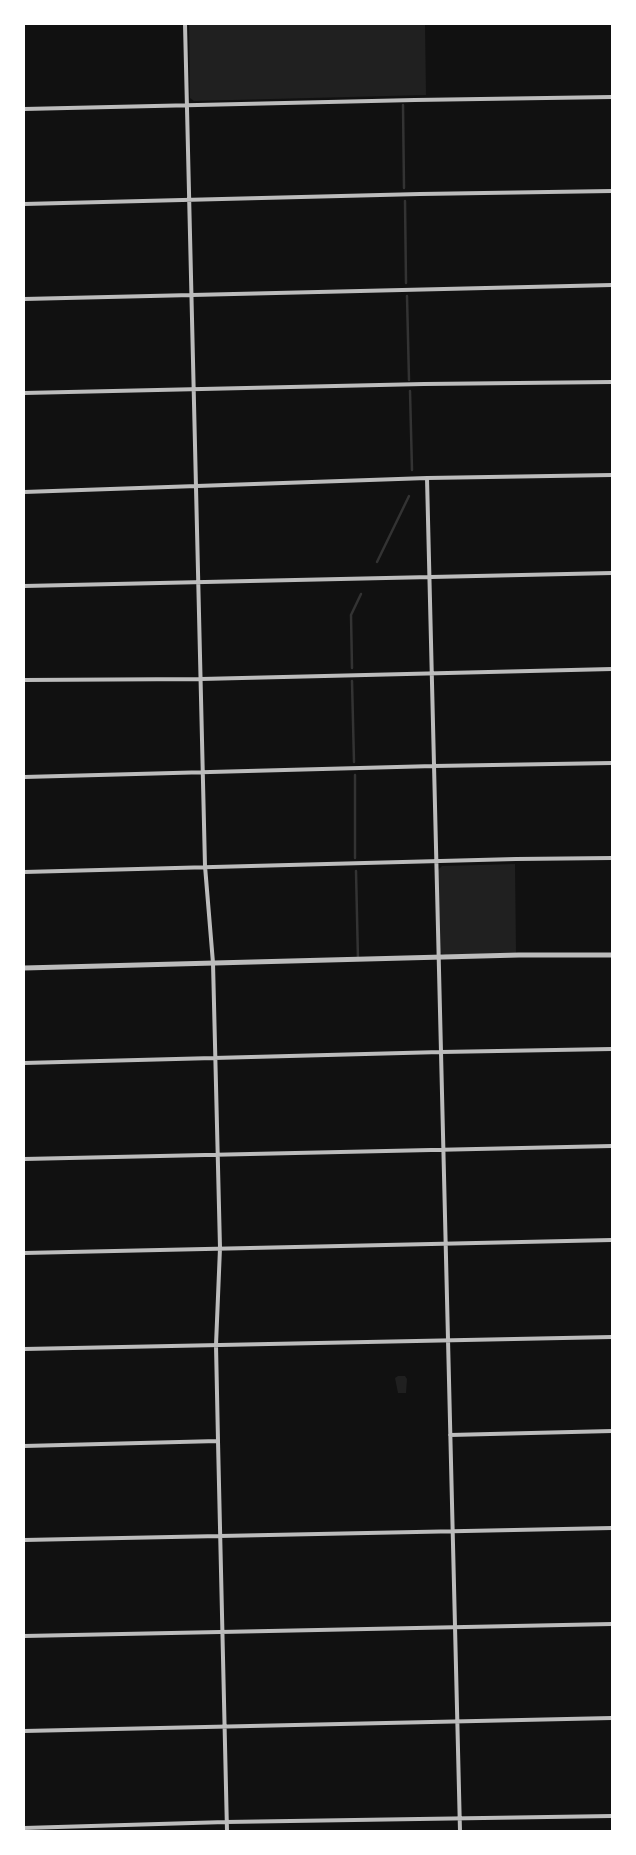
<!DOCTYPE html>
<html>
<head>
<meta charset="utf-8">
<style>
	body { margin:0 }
	#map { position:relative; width:636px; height:1855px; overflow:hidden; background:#111; font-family:"Libre Baskerville",serif }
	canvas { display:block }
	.frame { position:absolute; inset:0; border:25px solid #fff; pointer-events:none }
</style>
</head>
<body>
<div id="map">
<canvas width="636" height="1855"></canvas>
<div class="frame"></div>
</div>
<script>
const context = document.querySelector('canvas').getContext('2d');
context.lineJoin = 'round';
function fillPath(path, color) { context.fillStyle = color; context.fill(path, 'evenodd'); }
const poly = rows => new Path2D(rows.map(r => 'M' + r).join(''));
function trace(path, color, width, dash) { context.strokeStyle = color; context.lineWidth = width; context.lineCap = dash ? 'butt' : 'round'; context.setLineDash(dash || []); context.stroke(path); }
const green = poly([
	[189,24,425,24,426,95,194,101,190,98],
	[515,864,516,953,445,955,440,953,438,870,442,866],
	[398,1376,405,1376,407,1379,406,1393,398,1393,395,1378]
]);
const stream = poly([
	[403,105,404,188],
	[405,201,406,283],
	[407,296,409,380],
	[410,391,412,470],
	[377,562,409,496],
	[352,668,351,615,361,594],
	[352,681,354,762],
	[355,775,355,858],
	[356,871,358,960]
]);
const minor = poly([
	[185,24,205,866,213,963,220,1248,216,1345,218,1441,227,1831],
	[24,109,415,100,612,97],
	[24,204,420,194,612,191],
	[24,299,612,285],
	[24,393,424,384,612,382],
	[427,478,460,1831],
	[24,492,427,478,612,475],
	[24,586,612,573],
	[24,680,201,679,612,669],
	[24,777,434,766,612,763],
	[24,872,516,859,612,858],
	[24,1063,441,1052,612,1049],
	[24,1159,612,1146],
	[24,1253,612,1240],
	[24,1349,612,1337],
	[450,1435,612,1431],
	[24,1446,218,1441],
	[24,1540,612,1528],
	[24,1636,612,1624],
	[24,1731,612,1718],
	[24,1828,226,1822,612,1816]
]);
const tertiary = poly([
	[24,968,519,955,612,955]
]);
fillPath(green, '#202020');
trace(stream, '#333', 2.5);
trace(minor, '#bcbcbc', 4);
trace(tertiary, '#bcbcbc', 5);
</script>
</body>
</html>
